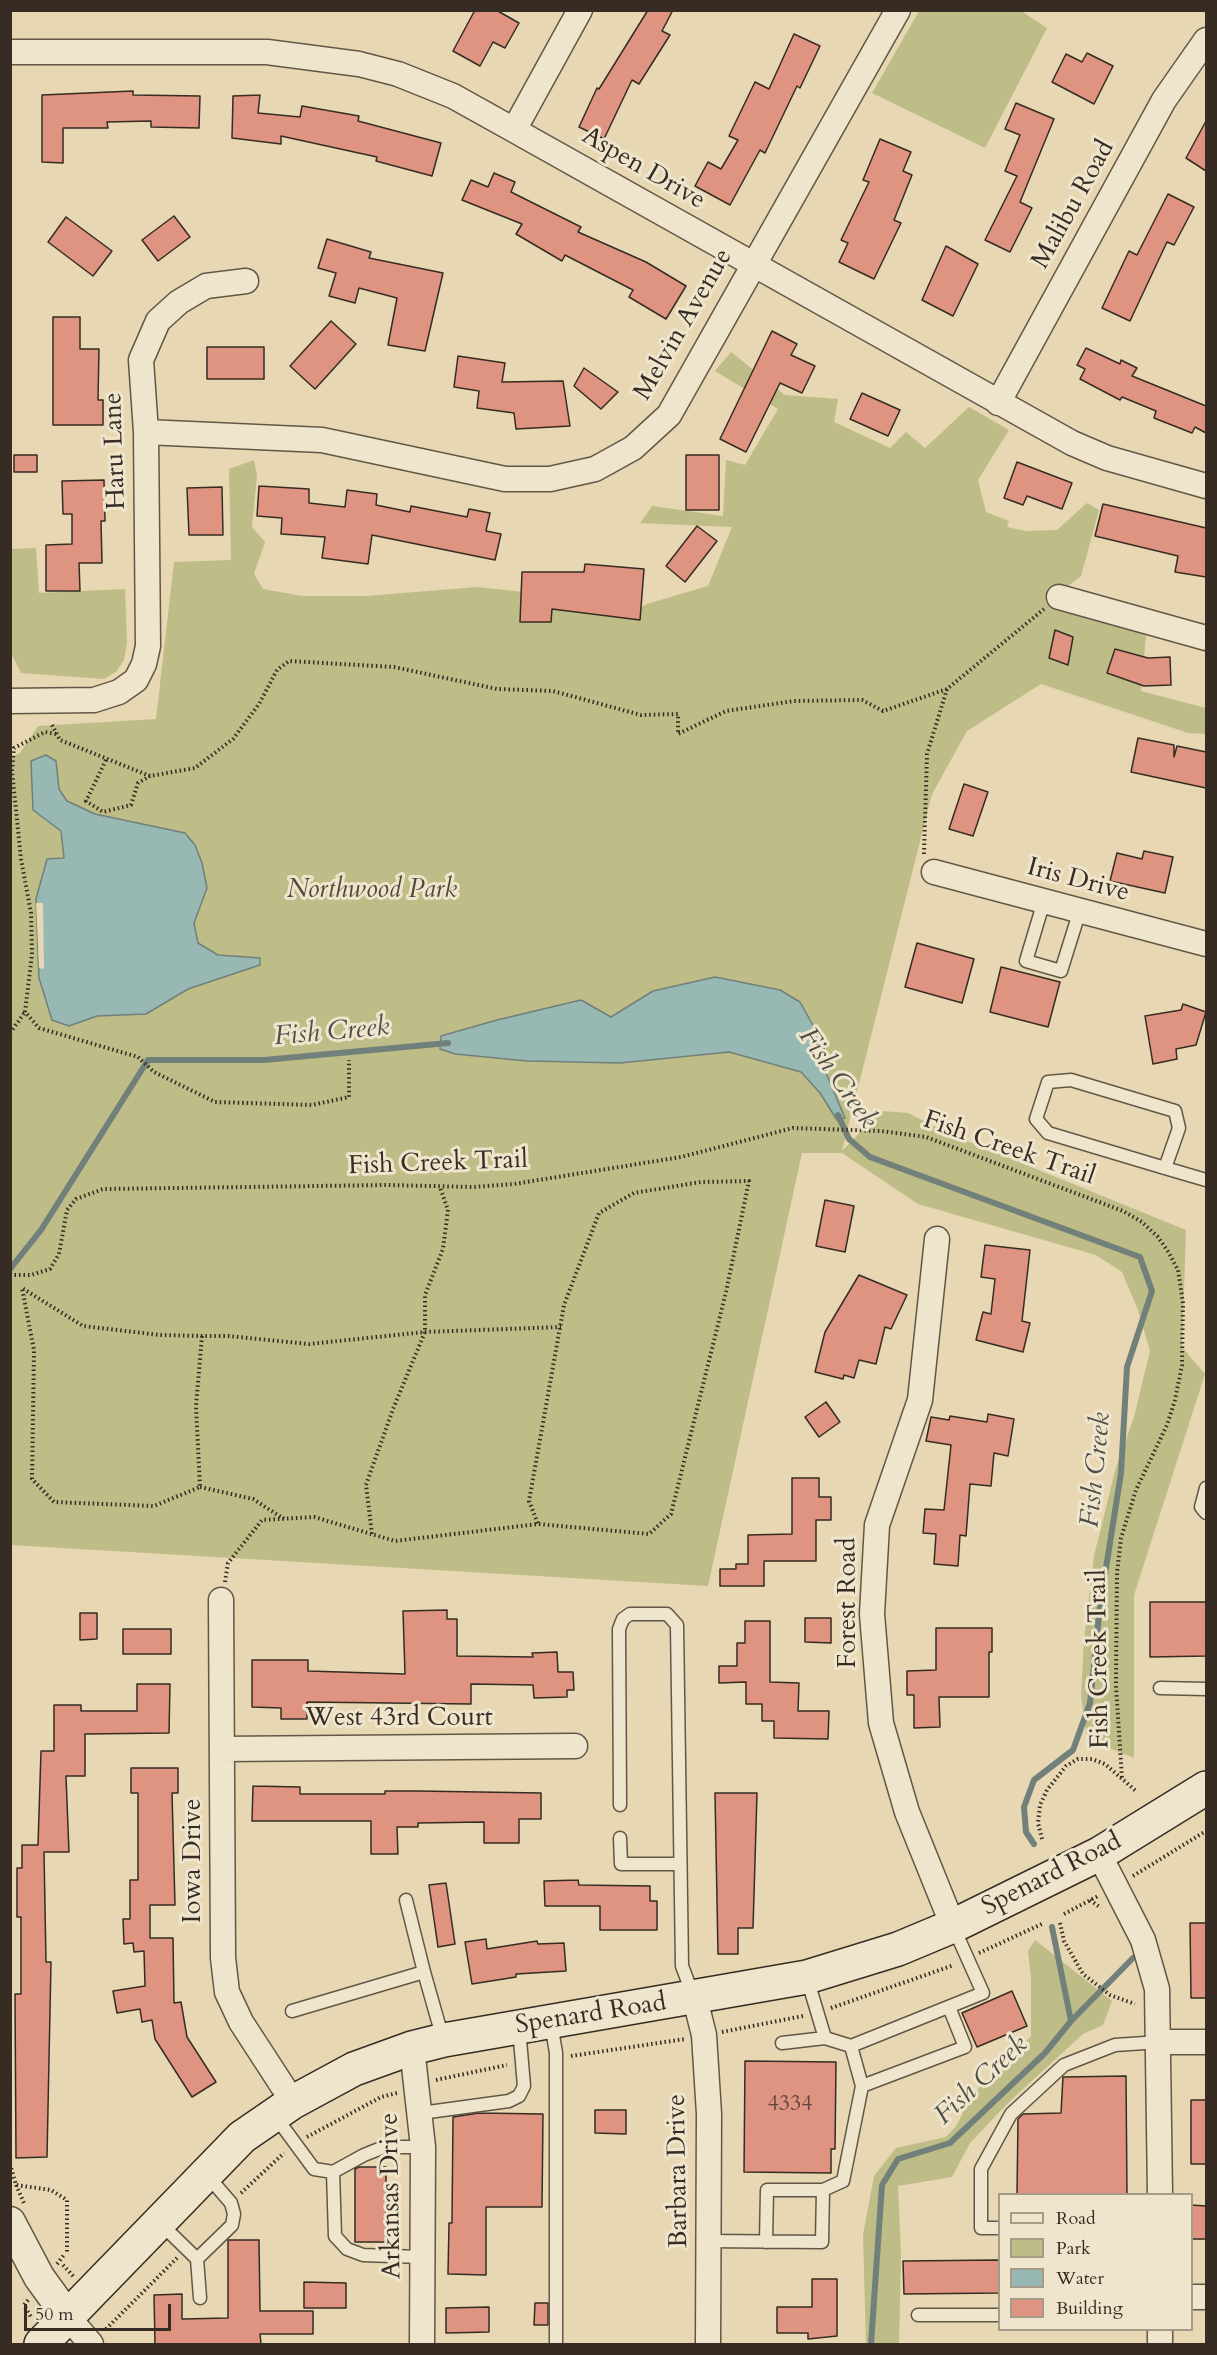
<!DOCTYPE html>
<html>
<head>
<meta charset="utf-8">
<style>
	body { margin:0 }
	#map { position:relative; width:1217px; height:2355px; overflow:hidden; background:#e7d7b2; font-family:Cardo,serif }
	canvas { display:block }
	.frame { position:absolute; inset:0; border:12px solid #362c23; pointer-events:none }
	.legend { position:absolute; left:998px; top:2193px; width:195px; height:138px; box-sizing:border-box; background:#efe5cd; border:2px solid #a59b89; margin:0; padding:8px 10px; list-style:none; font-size:18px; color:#362c23 }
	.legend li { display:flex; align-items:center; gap:12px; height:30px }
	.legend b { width:30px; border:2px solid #a59b89 }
	.scale { position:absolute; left:24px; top:2304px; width:147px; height:27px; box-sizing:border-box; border:3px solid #362c23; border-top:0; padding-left:8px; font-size:18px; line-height:21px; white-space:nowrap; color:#362c23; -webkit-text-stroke:4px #efe5cd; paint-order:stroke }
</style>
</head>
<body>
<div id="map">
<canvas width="1217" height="2355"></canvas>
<div class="frame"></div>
<ul class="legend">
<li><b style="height:8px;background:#efe5cd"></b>Road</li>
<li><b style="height:16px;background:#bebc87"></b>Park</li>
<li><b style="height:16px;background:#98b8b4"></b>Water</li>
<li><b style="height:16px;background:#df9381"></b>Building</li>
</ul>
<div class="scale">50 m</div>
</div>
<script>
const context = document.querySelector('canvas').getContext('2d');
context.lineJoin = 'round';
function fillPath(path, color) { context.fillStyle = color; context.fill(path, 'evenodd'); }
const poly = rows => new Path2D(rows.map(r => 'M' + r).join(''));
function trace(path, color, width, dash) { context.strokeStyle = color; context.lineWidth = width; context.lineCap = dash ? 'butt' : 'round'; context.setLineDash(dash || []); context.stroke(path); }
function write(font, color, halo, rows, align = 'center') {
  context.font = font + ' Cardo,serif'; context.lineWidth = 6; context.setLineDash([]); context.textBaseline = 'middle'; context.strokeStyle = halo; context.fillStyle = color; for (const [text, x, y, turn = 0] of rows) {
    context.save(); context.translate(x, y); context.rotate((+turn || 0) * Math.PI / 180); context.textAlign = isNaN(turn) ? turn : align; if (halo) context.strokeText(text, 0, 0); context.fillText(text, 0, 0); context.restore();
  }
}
const green = poly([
	[919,11,1021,11,1047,28,985,148,872,93],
	[731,352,785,395,838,399,834,422,890,448,906,432,925,448,969,407,1009,430,978,480,986,512,1009,521,1007,527,1026,531,1057,530,1087,503,1099,510,1081,576,1046,603,1083,613,1146,635,1141,691,1206,708,1206,734,1188,733,1041,684,967,731,932,794,842,1151,881,1111,908,1113,950,1134,1186,1230,1182,1347,1205,1374,1134,1595,1134,1758,1087,1739,1081,1695,1084,1640,1094,1556,1115,1471,1134,1417,1150,1351,1138,1310,1122,1272,1096,1255,918,1204,842,1153,802,1153,708,1586,11,1545,10,758,20,753,38,726,156,719,174,562,231,560,229,469,254,460,257,475,252,527,265,542,254,574,263,589,302,596,366,596,477,587,561,596,618,616,650,603,708,586,732,527,640,523,652,506,723,516,726,460,745,465,778,409,715,371],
	[36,548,39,593,125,589,127,643,124,660,116,672,104,679,21,673,11,653,11,549],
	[1035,1940,1112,2001,1103,2025,1083,2034,1011,2100,970,2143,952,2177,898,2186,901,2255,899,2344,866,2344,863,2235,874,2176,896,2148,946,2137,957,2125,970,2097,1031,2036,1031,1979,1028,1951]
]);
const water = poly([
	[46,755,56,761,59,789,67,801,95,814,185,833,195,845,202,863,207,888,194,923,198,943,218,955,260,958,260,965,188,989,146,1014,97,1016,69,1026,52,1020,39,978,36,899,47,859,64,858,61,831,33,810,31,761,46,755],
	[715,977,780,990,800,1002,814,1027,826,1040,821,1061,845,1118,837,1120,820,1093,801,1072,729,1052,620,1063,527,1061,455,1054,440,1049,441,1036,497,1020,581,1000,611,1017,653,991,715,977]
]);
const pier = poly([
	[36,903,43,903,44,969,39,968]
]);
const stream = poly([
	[838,1115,849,1139,870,1157,1140,1257,1152,1291,1127,1367,1121,1473,1100,1606,1090,1703,1073,1750,1034,1780,1024,1807,1026,1832,1034,1844],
	[10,1269,41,1230,148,1060,264,1060,448,1043],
	[1052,1927,1071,2021],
	[871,2344,882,2185,898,2159,950,2143,1045,2053,1071,2021,1133,1958]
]);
const building = poly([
	[475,10,496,10,519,23,505,48,493,42,480,66,453,51,475,10],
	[648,10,673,10,662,31,670,35,639,84,632,80,604,139,579,127,597,88,599,89,648,10],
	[794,34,820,46,800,88,797,86,765,153,760,150,730,205,695,186,708,162,721,169,738,140,729,136,755,82,769,89,794,34],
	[1087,53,1113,66,1094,104,1052,82,1066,54,1082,62,1087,53],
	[133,91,133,95,200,96,199,128,151,127,151,121,107,122,108,128,63,128,63,163,42,162,42,95,133,91],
	[260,95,258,113,300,117,302,106,359,116,358,121,441,143,432,176,376,161,377,157,281,136,281,144,232,138,233,96,260,95],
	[1016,103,1054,119,1020,202,1032,208,1010,252,985,240,1017,176,1005,171,1020,135,1005,129,1016,103],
	[1206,121,1206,171,1186,158,1206,121],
	[880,139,911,152,903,171,912,175,894,220,901,223,874,279,839,262,848,243,841,240,869,182,863,180,880,139],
	[494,173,515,182,511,192,581,227,578,232,646,262,686,286,666,319,629,297,633,290,565,255,562,261,516,234,522,224,462,200,471,180,488,187,494,173],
	[1168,194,1194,207,1174,245,1167,242,1130,321,1102,308,1129,251,1137,255,1168,194],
	[174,216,190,237,158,261,142,240,174,216],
	[66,217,112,251,93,276,48,242,66,217],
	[327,239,371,252,369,258,443,273,425,351,388,345,397,298,359,288,355,303,329,296,336,273,318,268,327,239],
	[946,246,978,264,953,316,922,300,946,246],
	[53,317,80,317,80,349,99,349,98,400,103,400,103,425,53,425,53,317],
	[331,321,356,344,315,389,290,366,331,321],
	[772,331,797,344,791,355,815,366,802,393,780,383,746,452,720,439,772,331],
	[207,347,264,347,264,379,207,379,207,347],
	[1086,348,1120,364,1121,360,1137,368,1132,376,1206,406,1206,433,1195,427,1192,433,1154,418,1156,411,1122,397,1120,400,1080,379,1085,369,1077,365,1086,348],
	[458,356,505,363,502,382,563,381,570,426,516,429,514,413,477,408,479,391,454,387,458,356],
	[584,368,618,392,601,409,574,386,584,368],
	[862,393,900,410,888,436,850,419,862,393],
	[14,455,37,455,37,472,14,472,14,455],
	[686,455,719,455,719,510,686,510,686,455],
	[1017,462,1072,483,1062,509,1027,496,1023,505,1004,498,1017,462],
	[104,480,105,521,101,521,102,563,79,563,80,591,46,591,46,545,72,544,72,514,63,514,62,481,104,480],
	[259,486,309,489,309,503,345,507,347,490,377,494,376,505,410,512,411,506,467,517,469,509,490,513,486,531,501,534,495,560,372,535,368,564,322,558,325,537,281,534,282,518,257,516,259,486],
	[222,487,223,535,189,535,187,488,222,487],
	[1103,504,1206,528,1206,577,1175,572,1178,556,1095,536,1103,504],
	[697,526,717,541,685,582,666,566,697,526],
	[585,564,644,569,640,620,552,609,551,622,520,622,522,572,584,572,585,564],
	[1055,630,1073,637,1068,665,1049,658,1055,630],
	[1115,649,1148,658,1170,657,1171,685,1144,686,1107,673,1115,649],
	[1138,738,1174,745,1174,757,1177,746,1206,752,1206,788,1131,772,1138,738],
	[964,784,988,792,973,836,949,829,964,784],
	[1144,851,1173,857,1165,893,1110,881,1117,853,1142,859,1144,851],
	[917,943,974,959,962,1003,905,987,917,943],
	[1001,967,1060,982,1048,1027,990,1012,1001,967],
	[1183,1004,1206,1012,1196,1045,1176,1049,1177,1059,1153,1064,1145,1016,1181,1010,1183,1004],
	[825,1200,854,1206,845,1252,816,1246,825,1200],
	[985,1245,1030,1250,1022,1321,1030,1323,1023,1352,976,1340,983,1312,991,1314,995,1279,981,1277,985,1245],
	[859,1275,907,1295,891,1329,885,1327,876,1364,859,1360,854,1378,844,1375,843,1379,815,1372,825,1332,859,1275],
	[826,1402,840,1422,819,1437,805,1417,826,1402],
	[988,1414,1014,1419,1008,1456,994,1453,991,1486,970,1484,966,1536,960,1535,958,1566,934,1564,936,1534,923,1533,925,1509,944,1510,951,1445,926,1441,931,1417,949,1420,950,1416,987,1422,988,1414],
	[792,1478,819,1478,819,1497,831,1497,831,1520,816,1520,816,1561,764,1561,764,1586,720,1586,720,1569,736,1569,736,1564,748,1564,748,1535,792,1534,792,1478],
	[1150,1602,1206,1602,1206,1656,1150,1657,1150,1602],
	[447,1610,447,1619,457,1619,457,1656,533,1657,532,1653,557,1652,558,1672,573,1672,574,1690,567,1690,567,1697,534,1698,533,1685,471,1684,471,1704,307,1702,307,1719,281,1719,281,1708,252,1707,252,1660,308,1660,308,1671,405,1674,403,1611,447,1610],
	[80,1613,97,1613,97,1639,80,1640,80,1613],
	[805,1618,831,1618,831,1643,805,1642,805,1618],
	[745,1621,770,1621,770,1682,799,1683,798,1711,829,1711,828,1739,774,1738,774,1721,762,1721,762,1704,746,1704,746,1682,719,1683,719,1666,737,1666,737,1643,745,1643,745,1621],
	[936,1628,992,1628,992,1652,989,1652,989,1697,939,1697,940,1727,914,1728,914,1695,907,1695,907,1671,936,1670,936,1628],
	[123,1629,171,1629,171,1654,123,1654,123,1629],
	[137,1684,170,1684,169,1733,85,1734,85,1776,66,1776,69,1852,44,1852,46,1962,51,1962,47,2157,16,2158,15,1994,21,1994,21,1917,17,1917,17,1868,22,1868,22,1845,38,1845,41,1751,54,1751,54,1705,81,1705,81,1711,137,1711,137,1684],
	[131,1768,178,1768,178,1793,172,1793,175,1905,150,1905,150,1938,173,1938,174,2003,181,2002,187,2037,216,2082,192,2097,155,2039,152,2020,142,2022,140,2009,117,2013,113,1991,145,1986,144,1951,134,1952,133,1943,124,1944,123,1919,130,1919,130,1880,138,1880,138,1793,131,1793,131,1768],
	[253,1786,300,1787,300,1794,385,1794,385,1791,418,1791,541,1793,541,1819,519,1819,519,1843,484,1843,484,1822,418,1823,418,1827,397,1827,398,1854,371,1854,371,1821,252,1821,253,1786],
	[715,1793,757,1793,753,1928,738,1928,738,1954,718,1954,715,1793],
	[578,1880,579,1885,650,1886,650,1901,657,1901,657,1930,600,1930,600,1906,545,1906,544,1881,578,1880],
	[446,1883,455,1944,438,1947,429,1885,446,1883],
	[1190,1923,1206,1923,1206,1998,1191,1998,1190,1923],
	[486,1939,487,1949,537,1941,538,1944,564,1943,566,1971,516,1974,516,1977,472,1984,465,1942,486,1939],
	[1012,1991,1027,2026,977,2047,962,2013,1012,1991],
	[745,2061,836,2062,835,2149,831,2149,831,2173,744,2172,745,2061],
	[1126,2076,1127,2194,1017,2194,1018,2119,1023,2114,1061,2113,1063,2077,1126,2076],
	[1191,2100,1206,2100,1206,2164,1191,2164,1191,2100],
	[595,2110,626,2110,626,2134,595,2133,595,2110],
	[479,2113,543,2114,542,2207,486,2207,486,2275,448,2274,449,2223,452,2223,453,2117,479,2113],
	[359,2167,386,2167,386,2242,355,2242,355,2169,359,2167],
	[1191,2205,1206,2206,1206,2239,1191,2239,1191,2205],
	[228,2240,259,2240,260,2311,313,2311,313,2334,260,2334,261,2344,155,2344,154,2295,182,2294,182,2319,228,2318,228,2240],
	[999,2260,999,2293,904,2294,903,2261,999,2260],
	[812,2279,837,2279,837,2336,808,2339,808,2333,777,2333,777,2307,812,2307,812,2279],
	[304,2282,346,2283,346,2308,304,2308,304,2282],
	[535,2303,548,2303,548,2325,534,2325,535,2303],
	[489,2307,489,2332,446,2333,446,2308,489,2307]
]);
const path = poly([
	[52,725,60,740,150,776,195,768,233,739,259,704,277,670,289,661,394,667,497,689,553,691,641,715,678,714,678,734,726,711,794,701,862,700,883,711,947,689,1044,609],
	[56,734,45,732,14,748,12,771,21,859,31,913,32,954,25,1012,39,1028,138,1057,154,1072,215,1102,312,1105,349,1097,349,1060],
	[106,760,86,801,103,812,131,805,138,783,150,776],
	[924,854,927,754,947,689],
	[10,1033,25,1012],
	[10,1275,31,1275,50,1269,59,1254,67,1210,76,1199,103,1189,388,1185,473,1187,514,1184,681,1157,793,1128,881,1131,926,1137,1123,1211,1142,1222,1158,1237,1169,1253,1178,1270,1183,1303,1182,1365,1175,1400,1167,1425,1136,1490,1121,1538,1117,1573,1116,1686,1122,1778],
	[202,1336,196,1406,200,1487,154,1506,54,1502,32,1479,34,1350,22,1288,83,1326,160,1335,202,1336,228,1336,309,1344,425,1332,561,1327],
	[200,1487,253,1499,284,1519],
	[372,1534,366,1485,393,1409,425,1332,425,1295,443,1249,448,1210,440,1187],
	[225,1582,228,1563,262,1520,314,1517,395,1541,538,1524,649,1534,671,1514,726,1292,749,1181,701,1182,634,1193,599,1213,564,1305,529,1501,538,1524],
	[1042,1839,1038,1823,1040,1805,1047,1790,1066,1766,1078,1759,1092,1759,1105,1764,1136,1791],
	[1133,1876,1206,1831],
	[1090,1900,1101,1908],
	[1064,1914,1098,1896],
	[1060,1923,1064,1941,1083,1974,1110,1995,1135,2004],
	[979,1953,1044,1923],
	[831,2008,954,1965],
	[722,2032,803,2016],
	[571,2056,685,2039],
	[436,2080,507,2065],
	[307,2137,381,2097,397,2093],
	[10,2164,16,2185,51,2190,67,2200,67,2254],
	[16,2185,24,2203],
	[241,2193,284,2153],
	[57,2264,64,2255],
	[63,2265,74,2277],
	[28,2300,24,2305,32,2319],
	[106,2329,177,2258]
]);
const service = poly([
	[1044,901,1026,961,1061,971,1080,910],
	[1165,1168,1179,1128,1175,1111,1071,1080,1048,1082,1036,1119,1048,1133,1165,1168,1206,1180],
	[1206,1488,1201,1507,1206,1513],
	[1160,1688,1206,1689],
	[620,1805,619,1629,623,1619,630,1614,667,1614,677,1625,682,1966,693,1995],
	[620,1838,621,1864,680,1864],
	[406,1900,424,1972],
	[807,1978,825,2038,851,2046,983,1993,953,1926],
	[292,2011,424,1972,443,2039],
	[551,2023,556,2053,556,2344],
	[782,2043,825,2038],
	[851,2046,862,2086,965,2047,949,2007],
	[421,2113,509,2101,519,2096,524,2086,519,2028],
	[275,2116,314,2169,333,2172,364,2155,384,2147,423,2147],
	[333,2172,335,2236,347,2249,363,2255,421,2257],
	[823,2190,843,2181,862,2086],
	[160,2223,197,2259,200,2298],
	[1000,2228,981,2228,981,2169,1011,2114,1064,2065,1115,2045,1160,2042],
	[708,2241,822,2242,823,2190,767,2190,766,2242],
	[197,2259,232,2225,234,2214,231,2203,206,2174],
	[918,2315,1000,2315]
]);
const minor = poly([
	[10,52,267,52,359,64,398,74,453,96,514,130,1072,443,1107,458,1206,486],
	[514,130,580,10],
	[998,403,1164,100,1206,40],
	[146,432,322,440,505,479,550,479,595,469,633,448,669,415,898,10],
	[1059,597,1206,638],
	[10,701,94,700,119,692,136,680,144,664,148,646,146,432,141,360,158,321,179,302,206,286,246,281],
	[934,872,1206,944],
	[937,1239,920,1400,877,1525,872,1614,881,1723,907,1812,953,1926],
	[221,1600,223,1958,227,1992,241,2022,293,2102],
	[222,1749,575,1746],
	[1099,1854,1143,1940,1157,1989,1160,2194],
	[695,1999,704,2035,709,2114,708,2344],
	[1160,2042,1206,2042],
	[412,2048,423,2147,422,2344],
	[1192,2297,1206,2297],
	[68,2317,91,2344],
	[1160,2344,1160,2330]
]);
const tertiary = poly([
	[10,2222,39,2277,68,2317]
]);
const secondary = poly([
	[41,2344,242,2137,293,2102,354,2069,412,2048,444,2040,807,1977,898,1949,953,1926,1099,1854,1206,1788]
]);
const numberNames = [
	["4334",790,2105]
];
const streetNames = [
	["Aspen Drive",643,169,30],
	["Malibu Road",1074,205,-61],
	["Melvin Avenue",684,325,-60],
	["Haru Lane",116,451,-92],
	["Iris Drive",1078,881,15],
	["Fish Creek Trail",1009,1149,19],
	["Fish Creek Trail",438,1164,-2],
	["Forest Road",849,1603,-90],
	["Fish Creek Trail",1100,1659,-91],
	["West 43rd Court",399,1719],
	["Iowa Drive",194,1861,-90],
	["Spenard Road",1052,1875,-27],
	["Spenard Road",591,2015,-9],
	["Barbara Drive",679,2171,-91],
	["Arkansas Drive",392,2196,-91]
];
const parkNames = [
	["Northwood Park",372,891]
];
const waterNames = [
	["Fish Creek",332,1033,-5],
	["Fish Creek",837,1079,55],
	["Fish Creek",1097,1470,-84],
	["Fish Creek",982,2081,-43]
];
fillPath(green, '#bebc87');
fillPath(water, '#98b8b4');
trace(water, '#71807a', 1.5);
fillPath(pier, '#e7d7b2');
trace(stream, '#71807a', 6);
fillPath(building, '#df9381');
trace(building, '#362c23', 1.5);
trace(service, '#625747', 15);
trace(minor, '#625747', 27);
trace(tertiary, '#625747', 33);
trace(secondary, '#362c23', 36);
trace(path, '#362c23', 4, [1.5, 3]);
trace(service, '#efe5cd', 12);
trace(minor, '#efe5cd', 24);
trace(tertiary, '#efe5cd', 30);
trace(secondary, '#efe5cd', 33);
write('22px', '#60463a', null, numberNames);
write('26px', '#362c23', '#efe5cd', streetNames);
write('italic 26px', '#514937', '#efe5cd', parkNames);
write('italic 27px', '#4e4f47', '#efe5cd', waterNames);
</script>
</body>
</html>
